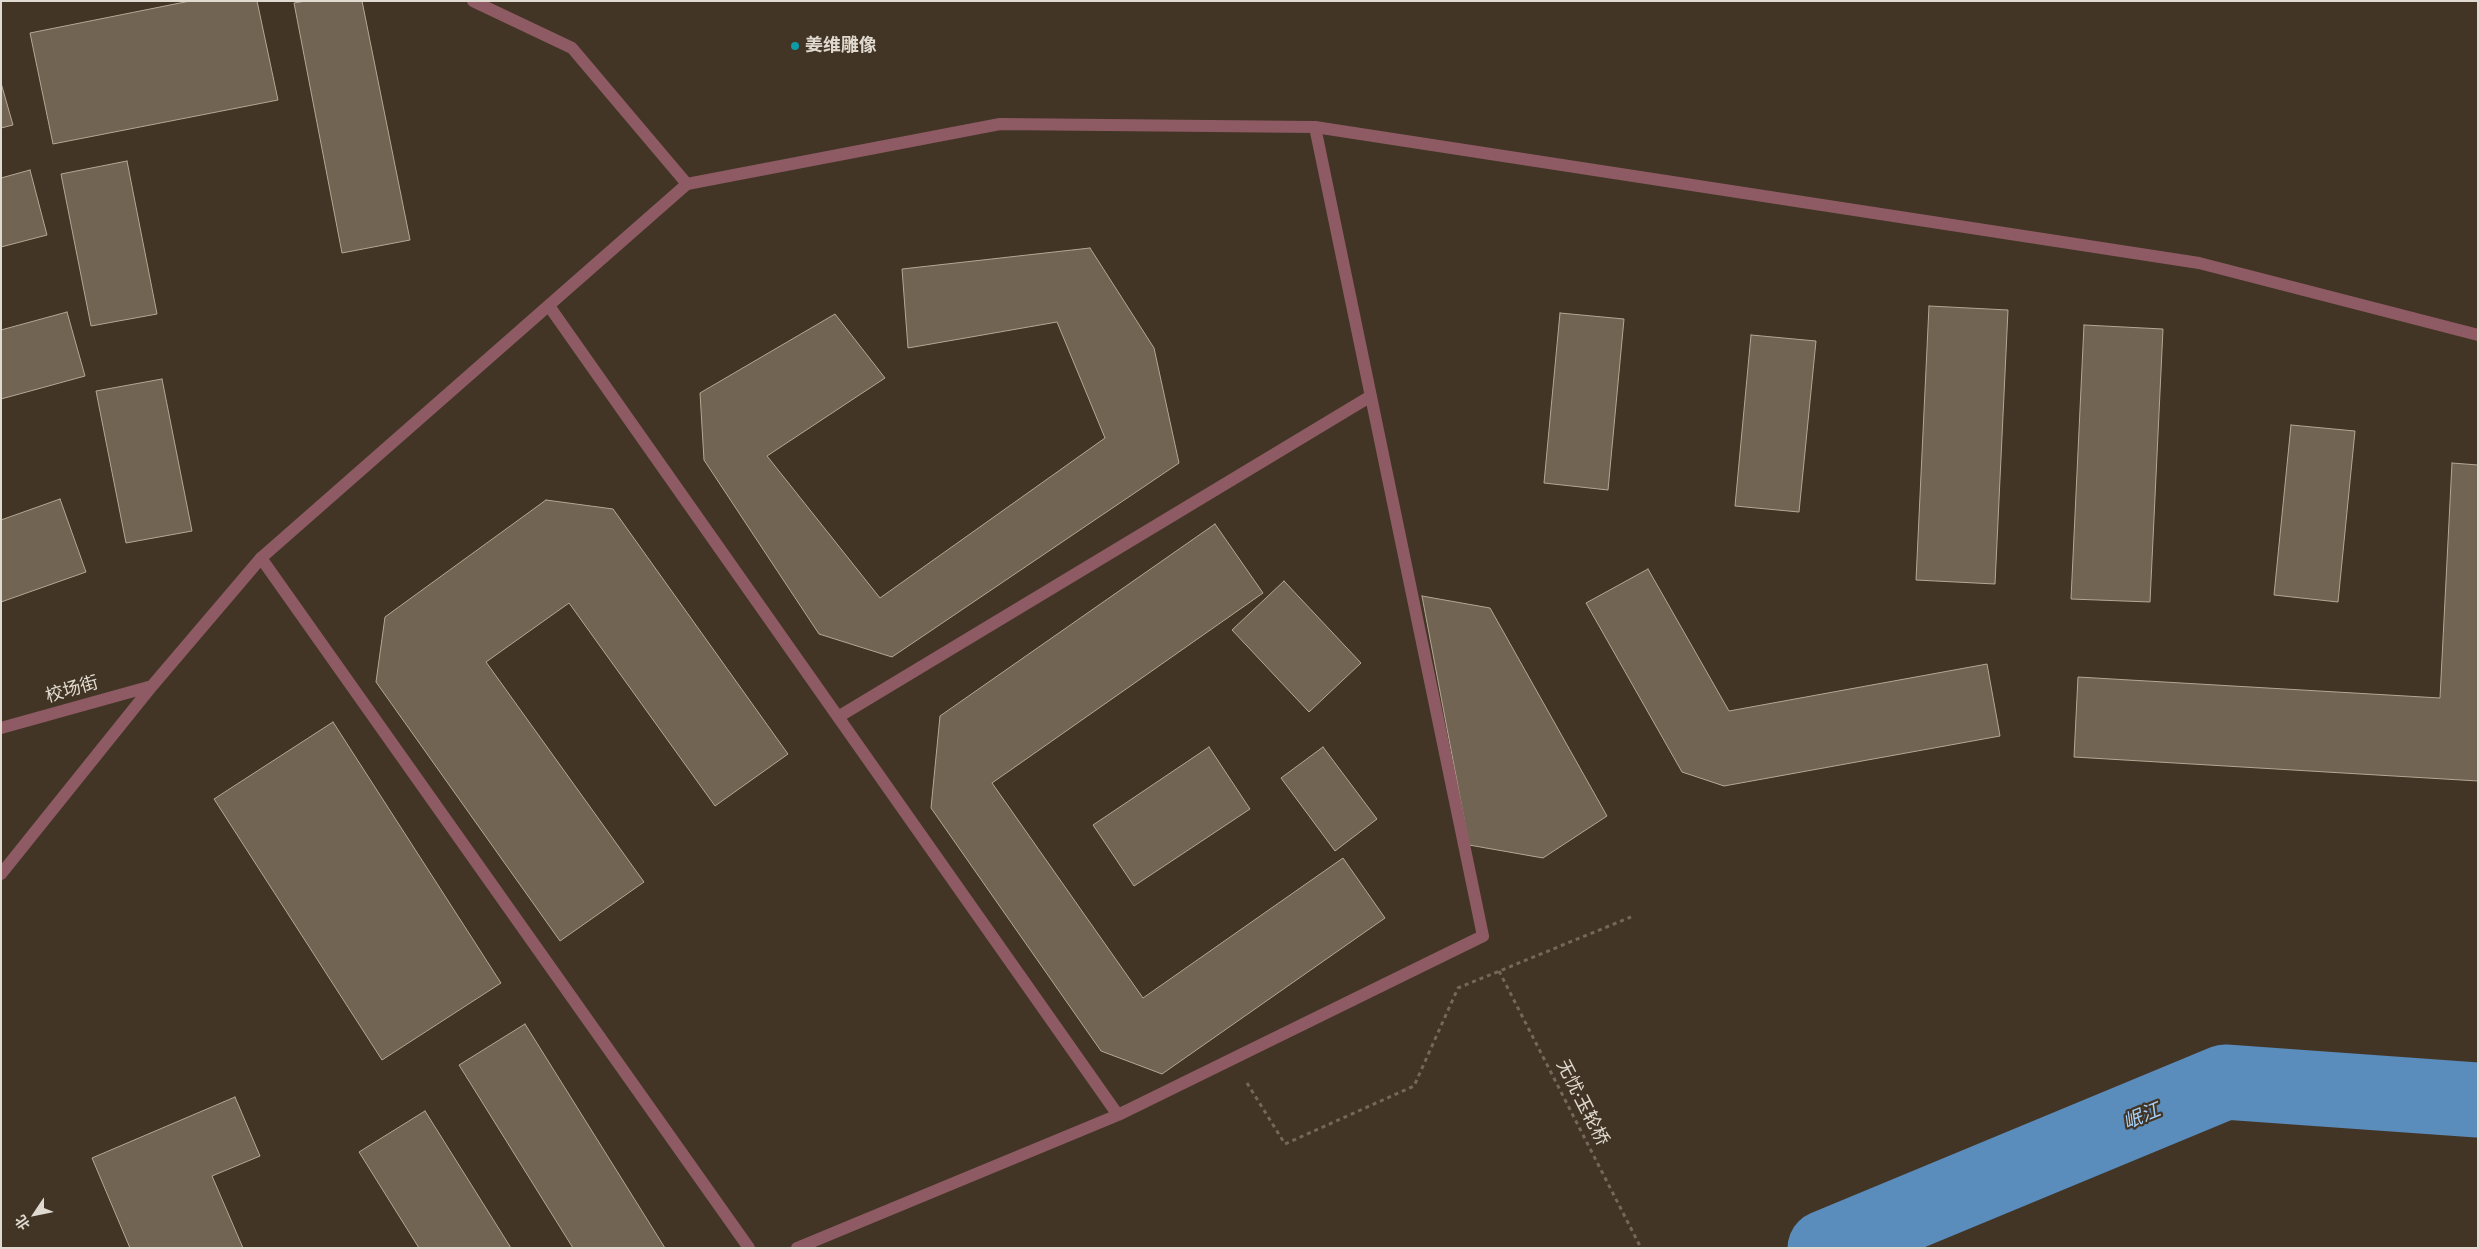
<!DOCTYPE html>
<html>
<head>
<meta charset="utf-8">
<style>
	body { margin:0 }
	#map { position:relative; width:2479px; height:1249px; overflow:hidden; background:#423525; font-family:"Space Grotesk","Noto Sans SC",sans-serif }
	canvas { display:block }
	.frame { position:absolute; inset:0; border:2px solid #e1dad0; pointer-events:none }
	.north { position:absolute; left:10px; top:1189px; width:50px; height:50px; -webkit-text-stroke:4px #423525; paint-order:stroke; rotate:236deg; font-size:14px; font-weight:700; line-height:20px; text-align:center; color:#e1dad0 }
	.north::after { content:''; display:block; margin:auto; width:18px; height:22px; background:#e1dad0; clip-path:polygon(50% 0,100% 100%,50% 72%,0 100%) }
</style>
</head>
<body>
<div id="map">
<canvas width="2479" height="1249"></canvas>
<div class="frame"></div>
<div class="north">北</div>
</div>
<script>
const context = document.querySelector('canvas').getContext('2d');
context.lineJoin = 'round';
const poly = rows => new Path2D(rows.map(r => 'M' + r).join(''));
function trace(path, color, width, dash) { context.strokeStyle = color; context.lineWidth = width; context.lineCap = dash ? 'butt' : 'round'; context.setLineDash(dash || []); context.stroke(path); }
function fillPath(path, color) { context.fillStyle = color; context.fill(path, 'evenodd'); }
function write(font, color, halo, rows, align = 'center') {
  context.font = font + ' "Space Grotesk","Noto Sans SC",sans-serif'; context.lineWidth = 4.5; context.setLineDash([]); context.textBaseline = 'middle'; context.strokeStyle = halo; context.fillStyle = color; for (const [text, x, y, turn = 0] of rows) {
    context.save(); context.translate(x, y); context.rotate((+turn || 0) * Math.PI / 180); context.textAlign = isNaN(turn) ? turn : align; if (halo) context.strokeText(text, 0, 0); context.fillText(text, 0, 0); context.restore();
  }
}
const river = poly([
	[1825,1248,2225,1082,2478,1100]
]);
const building = poly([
	[190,1,257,1,278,100,53,144,30,33,190,1],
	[306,1,362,1,410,240,342,253,294,3,306,1],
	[1,83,13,125,1,128,1,83],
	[127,161,157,314,91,326,61,174,127,161],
	[30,170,47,235,1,247,1,178,30,170],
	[1090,248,1154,348,1179,463,892,657,819,634,704,460,700,393,835,314,885,378,767,456,880,598,1105,438,1057,322,908,348,902,269,1090,248],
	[1929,306,2008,310,1995,584,1916,580,1929,306],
	[67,312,85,376,1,399,1,330,67,312],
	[1560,313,1624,319,1608,490,1544,483,1560,313],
	[2084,325,2163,329,2150,602,2071,599,2084,325],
	[1751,335,1816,341,1799,512,1735,506,1751,335],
	[162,379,192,531,126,543,96,391,162,379],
	[2291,425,2355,431,2338,602,2274,595,2291,425],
	[2452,463,2478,465,2478,781,2074,757,2078,677,2440,698,2452,463],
	[60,499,86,572,1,602,1,520,60,499],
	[546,500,613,509,788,754,715,806,569,603,486,662,644,882,560,941,376,682,385,617,546,500],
	[1215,524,1263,593,992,783,1143,998,1343,858,1385,918,1162,1074,1101,1051,931,808,940,716,1215,524],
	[1648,569,1729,711,1987,664,2000,736,1724,786,1682,772,1586,603,1648,569],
	[1284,581,1361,663,1309,712,1232,630,1284,581],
	[1422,596,1490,608,1607,816,1543,858,1469,845,1422,596],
	[333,722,501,983,382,1060,214,799,333,722],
	[1209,747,1250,809,1134,886,1093,825,1209,747],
	[1323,747,1377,819,1335,851,1281,778,1323,747],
	[525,1024,665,1248,573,1248,459,1065,525,1024],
	[235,1097,260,1156,212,1176,243,1248,130,1248,92,1158,235,1097],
	[425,1111,511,1248,419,1248,359,1152,425,1111]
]);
const path = poly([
	[1499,971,1641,1248],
	[1247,1083,1285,1144,1414,1086,1458,988,1631,917]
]);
const minor = poly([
	[473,1,572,48,687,184],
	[549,306,1118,1115],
	[261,558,749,1248],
	[838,717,1371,396],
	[797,1248,1118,1115,1483,936,1315,127]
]);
const tertiary = poly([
	[1,728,152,686],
	[1,874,152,686,261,558,687,184,1000,124,1315,127,2199,263,2478,335]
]);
const markers = [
	[795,46,5,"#0f9aa8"]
];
const poiNames = [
	["姜维雕像",805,46]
];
const streetNames = [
	["校场街",72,690,-16],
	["无忧·玉轮桥",1582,1103,63]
];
const waterNames = [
	["岷江",2142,1117,-22]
];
trace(river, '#5a8cbc', 75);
fillPath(building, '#716452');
trace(building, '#b6a794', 1);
trace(path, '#73685a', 3, [4, 4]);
trace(minor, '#8e5b64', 12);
trace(tertiary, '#8e5b64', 12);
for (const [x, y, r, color] of markers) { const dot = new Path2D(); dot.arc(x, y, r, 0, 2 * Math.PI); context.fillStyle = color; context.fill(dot); trace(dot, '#423525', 2); }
write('bold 18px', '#e1dad0', '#423525', poiNames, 'left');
write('18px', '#e1dad0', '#423525', streetNames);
write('italic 19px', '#a7d1fa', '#423525', waterNames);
</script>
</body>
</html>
